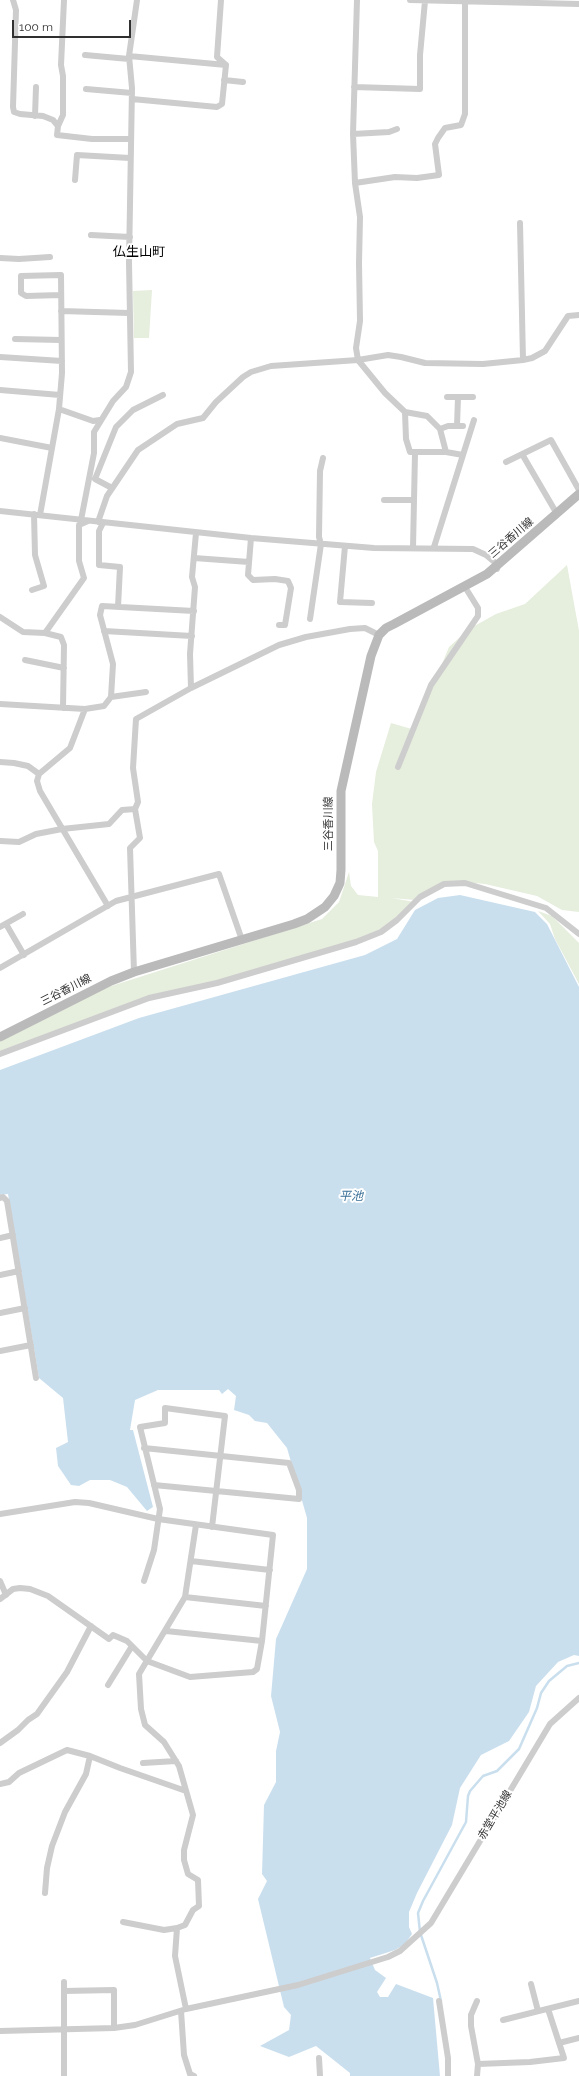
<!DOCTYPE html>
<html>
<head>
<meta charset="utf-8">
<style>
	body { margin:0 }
	#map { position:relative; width:579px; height:2076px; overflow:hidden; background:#fff; font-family:Raleway,sans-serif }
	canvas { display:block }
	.scale { position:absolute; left:12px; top:20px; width:119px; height:18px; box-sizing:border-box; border:2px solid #303030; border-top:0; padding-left:5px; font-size:12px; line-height:14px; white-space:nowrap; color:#303030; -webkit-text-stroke:3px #fff; paint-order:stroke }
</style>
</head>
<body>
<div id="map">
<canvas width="579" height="2076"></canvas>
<div class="scale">100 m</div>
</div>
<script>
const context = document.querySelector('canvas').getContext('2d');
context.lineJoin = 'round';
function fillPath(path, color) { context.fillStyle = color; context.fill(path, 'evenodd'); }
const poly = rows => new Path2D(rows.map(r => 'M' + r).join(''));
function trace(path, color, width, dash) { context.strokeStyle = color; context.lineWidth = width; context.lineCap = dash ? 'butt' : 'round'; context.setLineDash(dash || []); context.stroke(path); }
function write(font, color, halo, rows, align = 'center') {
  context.font = font + ' Raleway,"Noto Sans JP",sans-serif'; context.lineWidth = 4; context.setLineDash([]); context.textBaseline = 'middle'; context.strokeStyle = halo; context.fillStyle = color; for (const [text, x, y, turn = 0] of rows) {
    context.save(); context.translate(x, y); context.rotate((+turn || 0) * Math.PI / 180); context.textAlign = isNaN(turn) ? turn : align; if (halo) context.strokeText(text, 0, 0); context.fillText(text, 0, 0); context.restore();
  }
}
const green = poly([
	[152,290,149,338,134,338,133,291],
	[567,565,579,631,579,912,562,910,537,896,485,884,454,881,414,900,392,898,414,902,380,931,355,941,216,981,153,996,0,1051,0,1041,105,988,322,919,339,902,349,872,351,886,358,895,378,897,378,851,374,842,372,804,376,772,391,723,415,730,449,647,469,629,496,614,525,604],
	[538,911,552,916,579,943,579,984,555,939,550,924]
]);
const water = poly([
	[460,895,535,912,547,924,579,987,579,1656,574,1655,558,1662,536,1686,529,1712,509,1741,481,1755,460,1788,452,1825,417,1893,409,1912,409,1927,412,1934,405,1944,395,1950,370,1958,375,1970,386,1978,377,1992,380,1997,388,1997,396,1984,433,1998,440,2076,350,2076,350,2073,316,2046,289,2057,260,2046,289,2030,291,2015,284,2007,258,1899,267,1881,262,1874,264,1805,276,1782,276,1751,280,1732,271,1696,276,1639,307,1569,307,1518,287,1448,267,1423,255,1421,249,1415,234,1410,236,1396,228,1389,222,1394,219,1390,158,1390,135,1400,130,1430,133,1430,153,1507,147,1511,127,1487,110,1480,90,1480,79,1486,71,1485,58,1466,56,1448,68,1442,63,1398,39,1378,8,1194,0,1195,0,1070,139,1018,365,955,397,939,415,910,438,898]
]);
const stream = poly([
	[441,2001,437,1983,420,1932,418,1913,423,1901,466,1822,468,1796,470,1791,483,1776,497,1771,519,1749,537,1708,541,1693,549,1681,567,1666,579,1663]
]);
const street = poly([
	[13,0,16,10,13,107,14,112,20,114,43,116,53,120,58,126],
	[64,0,61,65,63,76,63,115,58,126,57,135,92,139,131,139],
	[357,0,353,134,355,183,360,217,359,263,360,321,356,348,358,360,385,393,405,412,427,416,440,429,446,452],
	[410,0,579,4],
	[85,55,129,59],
	[129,56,226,65],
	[224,80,243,82],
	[354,87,420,89,420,55,425,1],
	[86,89,132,93],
	[132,99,217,107,222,104,226,65,217,57,221,0],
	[35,116,36,87],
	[353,134,389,132,397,129],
	[75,180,77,155,130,158],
	[355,183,395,177,417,178,439,175,435,144,438,138,445,128,461,125,465,114,465,2],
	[520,223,523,360],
	[91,235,130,237],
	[0,258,19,259,50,257],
	[61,311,129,313],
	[15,339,61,340],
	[0,357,62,361],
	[0,390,60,395],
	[447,397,473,397],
	[59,409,93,421,100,420],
	[405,412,406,439,410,452,446,452,463,455],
	[457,426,458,397],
	[440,429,448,426,463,426],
	[0,438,52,448],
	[522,454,557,514],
	[506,462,551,440,579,490],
	[112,488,95,479,116,427,133,410,163,395],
	[384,500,414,500],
	[0,511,251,538,374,548,473,549,486,555,498,565,497,569],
	[40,515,59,409,62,373,61,275,21,276,21,293,26,296,61,295],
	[81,520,94,453,94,432,113,401,126,387,131,372,129,262,132,88,129,56,137,0],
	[98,522,107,496,138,450,177,424,203,418,216,402,243,377,251,372,271,366,358,360,388,355,401,357,425,363,483,364,523,360,532,358,545,351,568,316,579,315],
	[103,523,99,531,99,565,120,567,118,607],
	[251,538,248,575,253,580,275,579,288,581,291,588,285,625,279,625],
	[345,546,340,602,372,603],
	[434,547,474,420],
	[413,548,415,453],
	[194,558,249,562],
	[32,590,44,586,35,555,34,514],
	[0,617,23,632,45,633,61,637,64,645,63,708],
	[310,619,321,544,319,537,320,471,323,458],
	[104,631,192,636],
	[45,633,84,578,79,561,79,525,88,521],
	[25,660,64,668],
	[191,688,190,654,195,587,192,577,196,533],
	[111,697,146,692],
	[0,704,85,709,104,706,111,697,113,664,100,615,102,606,194,611],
	[85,709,70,748,39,774,37,781,40,791,108,906],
	[0,762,14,763,28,766,39,774],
	[398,767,431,685,478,616,478,608,465,587],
	[135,809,138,802,133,768,136,719,191,688,279,645,306,637,350,629,365,628,379,635],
	[0,841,19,842,36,834,62,829,109,824,122,810,135,809,140,838,130,848,134,972],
	[6,924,24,955],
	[0,927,23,914],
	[0,968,116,901,219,874,242,940],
	[0,1054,149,998,217,983,356,942,381,932,397,920,420,897,444,884,465,883,546,908,579,934],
	[0,1198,3,1197,7,1201,36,1378],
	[0,1238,13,1235],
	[0,1275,19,1271],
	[0,1313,25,1308],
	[0,1351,31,1345],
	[144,1448,289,1463,299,1490,299,1499,154,1485],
	[0,1514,75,1502,89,1503,158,1519,273,1535,262,1641,257,1669,253,1672,190,1677,147,1661,127,1641,113,1635,109,1639,48,1596,30,1589,20,1588,13,1589,0,1599],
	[191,1561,270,1570],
	[0,1581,6,1595],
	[144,1581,154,1550,160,1509,140,1427,165,1423,165,1408,225,1416,212,1527],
	[185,1597,266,1606],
	[166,1631,262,1641],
	[108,1685,132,1646],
	[0,1743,18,1730,28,1720,37,1714,67,1672,91,1626],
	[143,1763,176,1761],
	[0,1784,9,1782,19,1773,67,1750,90,1756,120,1768,186,1791],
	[45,1893,47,1868,52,1846,65,1812,86,1774,90,1756],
	[123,1922,164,1930,177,1928],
	[64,1982,64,2076],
	[531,1984,538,2011],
	[64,1991,114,1990,114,2028],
	[439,2001,448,2058,448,2076],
	[477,2001,471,2015,471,2026,478,2064,477,2076],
	[186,2009,175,1956,177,1928,185,1925,193,1910,199,1906,198,1880,188,1874,184,1860,184,1850,193,1815,179,1766,164,1742,145,1725,141,1709,139,1674,185,1597,196,1525],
	[181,2011,184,2055,190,2074,194,2076],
	[503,2020,579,2001],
	[0,2031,114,2028,135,2025,186,2009,298,1985,388,1957,400,1951,431,1923,550,1724,579,1698],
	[559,2043,579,2038],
	[319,2058,320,2076],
	[478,2064,530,2062,564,2058,548,2009]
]);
const secondary = poly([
	[0,1037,111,981,134,972,294,924,307,919,325,907,334,896,340,883,341,870,341,791,371,656,379,635,386,628,394,624,487,574,579,494]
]);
const streetNames = [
	["三谷香川線",511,538,-41],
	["三谷香川線",329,824,-90],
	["三谷香川線",66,990,-27],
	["赤堂平池線",495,1815,-59]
];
const waterNames = [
	["平池",351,1196]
];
const quarterNames = [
	["仏生山町",139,252]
];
fillPath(green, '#e6eede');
fillPath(water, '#cadfee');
trace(stream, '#cadfee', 2.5);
trace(street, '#cdcdcd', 6);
trace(secondary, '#bababa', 9);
write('11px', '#303030', '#fff', streetNames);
write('italic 12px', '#3a6f97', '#fff', waterNames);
write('13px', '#000', '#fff', quarterNames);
</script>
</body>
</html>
